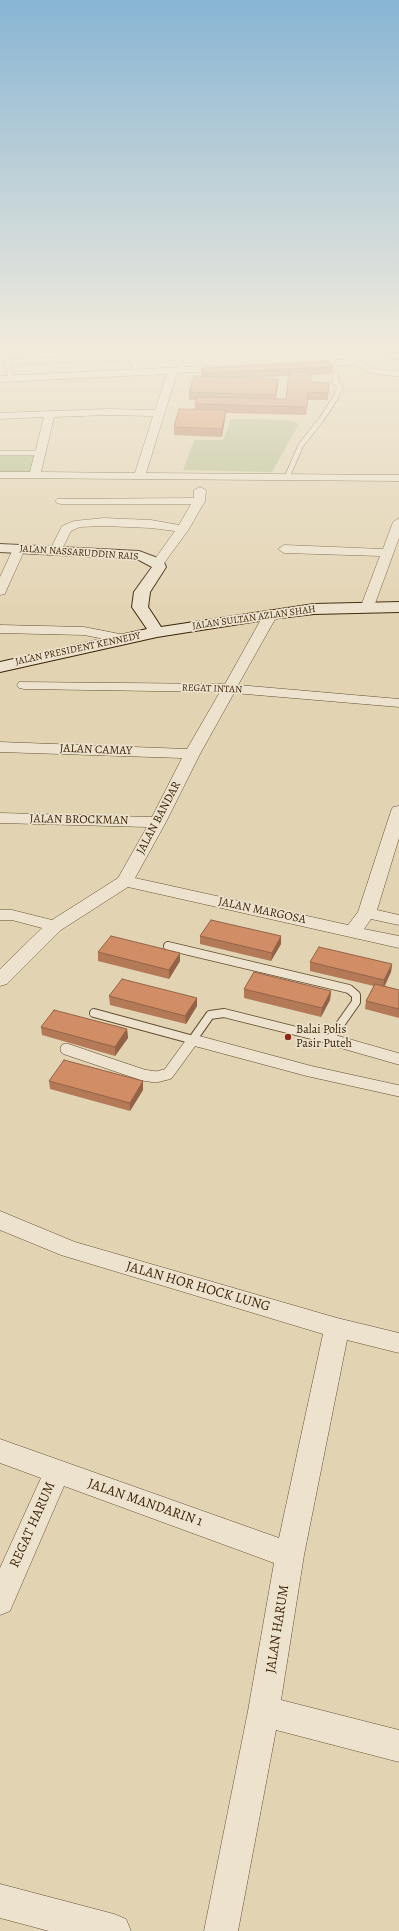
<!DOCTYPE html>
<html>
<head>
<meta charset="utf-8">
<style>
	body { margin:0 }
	canvas { display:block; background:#e2d3b2 }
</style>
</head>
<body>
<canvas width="399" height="1931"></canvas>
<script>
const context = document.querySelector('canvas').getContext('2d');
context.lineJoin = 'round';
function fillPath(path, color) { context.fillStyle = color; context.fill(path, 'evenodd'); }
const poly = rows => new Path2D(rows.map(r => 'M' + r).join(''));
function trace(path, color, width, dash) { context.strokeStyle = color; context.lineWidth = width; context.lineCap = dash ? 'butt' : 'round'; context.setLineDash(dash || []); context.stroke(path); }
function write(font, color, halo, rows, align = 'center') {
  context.font = font + ' Alegreya,serif'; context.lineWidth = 3.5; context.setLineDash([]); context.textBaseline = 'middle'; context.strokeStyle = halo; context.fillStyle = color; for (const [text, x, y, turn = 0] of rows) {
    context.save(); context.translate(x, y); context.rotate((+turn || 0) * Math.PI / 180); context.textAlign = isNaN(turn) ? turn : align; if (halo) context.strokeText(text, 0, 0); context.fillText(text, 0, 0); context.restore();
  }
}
const green = poly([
	[231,419,290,420,299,424,272,472,183,470,194,440,223,440],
	[0,454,34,454,30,474,0,473]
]);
const laneFar2 = poly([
	[4,350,11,379],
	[128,350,138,372],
	[292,350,305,365],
	[341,350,345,353,357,356],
	[380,350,379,354,399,356],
	[173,351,183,370],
	[174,354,283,350],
	[354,361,372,371,399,374],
	[7,362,131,357],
	[0,453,41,453],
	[287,477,301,445,321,420,336,397,340,387,335,382,336,374]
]);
const laneFar1 = poly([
	[168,946,349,989,356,995,356,1002,330,1039],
	[94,1013,201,1042],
	[191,1042,210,1015,224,1013,340,1042]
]);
const lane = poly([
	[197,1041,309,1071,399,1091],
	[336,1041,399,1059],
	[66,1049,143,1075,156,1077,168,1074,192,1041]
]);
const street = poly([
	[354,350,364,350,355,364,304,368,299,365,304,362,349,359,354,350],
	[226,365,229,366,231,368,229,370,177,373,146,473,399,475,399,481,0,478,0,472,30,472,44,417,0,419,0,413,107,409,155,410,167,374,0,382,0,376,226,365],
	[107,415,153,416,135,473,41,472,54,417,107,415],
	[200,487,206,490,205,501,189,529,162,566,158,567,152,563,175,531,151,528,104,526,80,527,71,531,60,553,56,554,50,550,62,526,74,521,104,518,151,520,179,525,191,504,61,504,57,503,55,501,57,499,194,498,194,490,200,487],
	[399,518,399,538,373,609,368,610,363,609,361,606,380,556,284,553,278,549,284,545,383,549,393,522,399,518],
	[19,545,25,549,6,591,5,594,0,595,0,577,13,549,19,545],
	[271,610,276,611,278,614,238,685,399,699,399,707,234,693,200,754,166,822,135,878,348,925,358,912,391,811,393,807,399,806,399,838,377,910,399,915,399,925,371,919,364,929,399,936,399,948,128,887,61,930,7,984,0,986,0,969,42,928,12,920,0,920,0,910,12,910,52,920,118,878,147,827,0,823,0,813,152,817,182,758,0,752,0,742,187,749,220,692,24,689,19,688,17,685,19,682,225,684,264,614,266,611,271,610],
	[0,625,84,627,130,636,132,639,130,642,125,643,84,635,0,633,0,625],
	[0,1211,75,1242,337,1318,399,1333,399,1353,347,1340,304,1555,281,1700,399,1730,399,1762,276,1730,238,1931,204,1931,248,1711,274,1563,64,1486,10,1611,0,1615,0,1568,41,1478,0,1463,0,1439,279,1538,323,1334,61,1255,0,1230,0,1211],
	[0,1884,114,1914,126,1919,131,1931,49,1931,0,1918,0,1884]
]);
const secondary = poly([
	[0,544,139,551,163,560,166,567,150,592,148,607,161,627,314,604,399,602,399,612,314,614,271,619,157,637,0,672,0,662,147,629,132,607,134,592,152,567,137,559,0,552,0,544]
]);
const wall = poly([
	[333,367,332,374,311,375,311,382,329,383,328,400,308,400,306,415,226,413,225,418,222,437,174,435,174,427,195,410,195,404,196,400,189,400,189,392,202,377,201,375,201,368],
	[288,376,286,399,276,399,278,386,252,378],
	[200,936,281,944,271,961,200,944],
	[98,952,180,961,169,979,98,961],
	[310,962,392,964,391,972,385,986,399,990,399,1018,365,1009,366,1001,374,986,310,971],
	[244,989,331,991,330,1000,321,1017,244,998],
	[109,996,197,998,197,1006,186,1024,110,1005],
	[41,1027,127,1029,128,1038,115,1056,42,1035],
	[49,1081,143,1081,143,1090,130,1111,50,1089]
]);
const shadedWall = poly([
	[278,379,278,386,275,403,275,395],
	[226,410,225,418,222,437,222,429],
	[281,936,281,944,271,961,272,953],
	[180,953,180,961,169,979,169,970],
	[392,964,391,972,383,988,384,980],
	[331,991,330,1000,321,1017,322,1008],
	[197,998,197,1006,186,1024,185,1016],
	[127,1029,128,1038,115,1056,115,1047],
	[143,1081,143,1090,130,1111,130,1103]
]);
const building = poly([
	[328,361,333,367,204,373,201,368,328,361],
	[289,372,311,372,311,382,329,383,328,393,308,392,307,407,195,404,197,397,286,399,289,372],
	[194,376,278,379,275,395,189,392,194,376],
	[179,409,226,410,222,429,174,427,179,409],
	[211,920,281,936,272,953,200,936,211,920],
	[111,936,180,953,169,970,98,952,111,936],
	[319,947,392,964,384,980,310,962,319,947],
	[254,972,331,991,322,1008,244,989,254,972],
	[122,979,197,998,185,1016,109,996,122,979],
	[375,984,399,990,399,1009,366,1001,375,984],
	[54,1010,127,1029,115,1047,41,1027,54,1010],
	[64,1060,143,1081,130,1103,49,1081,64,1060]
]);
const markers = [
	[288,1037,4,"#8f2418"]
];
const farStreetnames = [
	["JALAN NASSARUDDIN RAIS",79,553,4],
	["JALAN SULTAN AZLAN SHAH",254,618,-8],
	["JALAN PRESIDENT KENNEDY",78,649,-12],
	["REGAT INTAN",212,689,2]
];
const streetNames = [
	["JALAN CAMAY",96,750,2],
	["JALAN BANDAR",159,818,-62],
	["JALAN BROCKMAN",79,820,1],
	["JALAN MARGOSA",262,911,12]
];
const poiNames = [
	["Balai Polis",296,1030],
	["Pasir Puteh",296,1044]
];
const nearStreetnames = [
	["JALAN HOR HOCK LUNG",198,1287,16],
	["JALAN MANDARIN 1",145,1503,19],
	["REGAT HARUM",33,1525,-66],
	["JALAN HARUM",278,1629,-81]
];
fillPath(green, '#b3bc8c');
trace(laneFar2, '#665032', 6);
trace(laneFar1, '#665032', 10);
trace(lane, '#665032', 12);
trace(street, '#665032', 1);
trace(secondary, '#3d2407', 2);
trace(laneFar2, '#ece2cd', 5);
trace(laneFar1, '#ece2cd', 8);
trace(lane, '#ece2cd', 11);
fillPath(street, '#ece2cd');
fillPath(secondary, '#ece2cd');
fillPath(wall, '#b47a58');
fillPath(shadedWall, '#926347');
fillPath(building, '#d18e66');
trace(building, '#926347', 1);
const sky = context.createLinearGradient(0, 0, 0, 620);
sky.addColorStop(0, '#88b5d4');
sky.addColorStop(0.56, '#f2ebdc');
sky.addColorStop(1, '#f2ebdc00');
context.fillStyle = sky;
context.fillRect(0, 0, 399, 620);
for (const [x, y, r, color] of markers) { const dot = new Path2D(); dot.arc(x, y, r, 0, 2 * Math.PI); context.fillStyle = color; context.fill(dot); trace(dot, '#ece2cd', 1.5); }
write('10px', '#3d2407', '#ece2cd', farStreetnames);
write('12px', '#3d2407', '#ece2cd', streetNames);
write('12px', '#3d2407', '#ece2cd', poiNames, 'left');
write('14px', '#3d2407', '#ece2cd', nearStreetnames);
</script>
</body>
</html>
